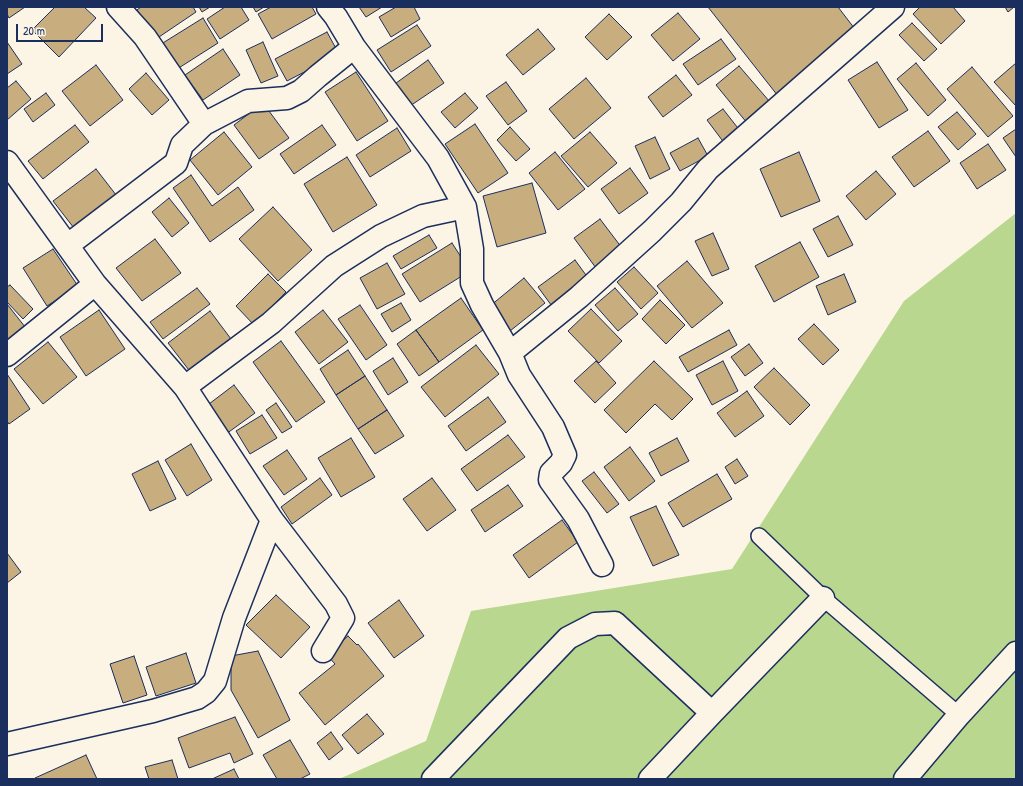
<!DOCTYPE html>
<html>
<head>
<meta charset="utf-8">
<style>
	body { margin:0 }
	#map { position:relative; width:1023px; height:786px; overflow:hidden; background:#fcf5e5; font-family:"Patrick Hand",sans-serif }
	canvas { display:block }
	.frame { position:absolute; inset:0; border:8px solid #1b2f5e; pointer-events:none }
	.scale { position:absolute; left:16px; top:24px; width:87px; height:18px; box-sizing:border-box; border:2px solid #1b2f5e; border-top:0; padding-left:5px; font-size:12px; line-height:14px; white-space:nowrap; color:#1b2f5e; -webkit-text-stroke:3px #fcf5e5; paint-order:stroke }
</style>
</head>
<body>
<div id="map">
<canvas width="1023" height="786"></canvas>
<div class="frame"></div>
<div class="scale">20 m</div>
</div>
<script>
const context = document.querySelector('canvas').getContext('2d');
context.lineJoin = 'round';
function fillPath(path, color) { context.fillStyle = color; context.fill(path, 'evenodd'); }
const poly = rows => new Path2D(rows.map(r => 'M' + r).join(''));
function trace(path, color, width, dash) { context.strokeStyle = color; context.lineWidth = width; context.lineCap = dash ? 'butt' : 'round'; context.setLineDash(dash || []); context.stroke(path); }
const green = poly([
	[1016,213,1016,779,339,779,426,741,471,611,732,569,904,301]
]);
const building = poly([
	[7,7,25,7,9,18,7,14,7,7],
	[55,7,84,7,96,18,59,57,32,30,55,7],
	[141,7,193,7,196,12,156,39,137,10,141,7],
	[199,7,210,7,202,12,199,7],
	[225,7,241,7,249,20,220,39,207,19,225,7],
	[253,7,264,7,256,12,253,7],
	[271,7,312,7,316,14,272,39,258,14,271,7],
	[359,7,382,7,366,17,359,7],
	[396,7,414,7,420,19,391,37,379,17,396,7],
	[708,7,838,7,858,33,778,96,708,7],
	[920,7,953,7,965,21,941,44,913,14,920,7],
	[1005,7,1014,7,1008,12,1005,7],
	[678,13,700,39,673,61,651,35,678,13],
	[609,14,632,37,607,60,585,37,609,14],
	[203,18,218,43,174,71,158,46,203,18],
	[912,23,937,49,924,61,899,35,912,23],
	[417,25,431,46,391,72,377,50,417,25],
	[538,29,555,49,523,75,506,55,538,29],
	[327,32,339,54,287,81,275,59,327,32],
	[721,39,736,59,698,85,683,64,721,39],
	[7,42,22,64,7,74,7,42],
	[263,42,278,76,261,83,246,50,263,42],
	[223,49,240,75,203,100,185,75,223,49],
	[428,60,444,83,407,108,392,86,428,60],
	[877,62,908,110,879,128,848,80,877,62],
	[916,63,946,100,928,116,897,79,916,63],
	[1016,63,1016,106,994,82,1016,63],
	[96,65,123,100,90,126,62,91,96,65],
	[739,66,776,109,752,129,716,85,739,66],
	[972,67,1013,116,988,137,947,89,972,67],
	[356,72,388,121,357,141,325,92,356,72],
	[146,73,169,100,152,115,129,89,146,73],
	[676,75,692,95,663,117,648,97,676,75],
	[586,78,611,108,574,139,549,109,586,78],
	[16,81,31,99,7,120,7,88,16,81],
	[506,82,527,111,508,125,486,96,506,82],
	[46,93,55,105,33,122,24,109,46,93],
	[465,93,478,108,455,128,441,112,465,93],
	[263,103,289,138,259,159,234,125,263,103],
	[723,109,741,132,725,144,707,120,723,109],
	[957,112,976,134,958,150,938,127,957,112],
	[475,124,508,173,478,193,445,144,475,124],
	[75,125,89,142,43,179,28,161,75,125],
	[322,125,336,145,294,174,280,154,322,125],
	[510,127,530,149,516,161,497,140,510,127],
	[397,128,411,151,370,177,356,155,397,128],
	[1016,129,1016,157,1003,138,1016,129],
	[928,131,950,161,914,187,892,157,928,131],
	[224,132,252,167,218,195,190,160,224,132],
	[590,132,617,163,588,187,561,156,590,132],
	[655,137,670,169,650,179,635,146,655,137],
	[698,138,708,156,680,171,670,153,698,138],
	[988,144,1006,170,977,189,960,163,988,144],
	[555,152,585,189,558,210,529,173,555,152],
	[799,152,820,201,781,217,760,169,799,152],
	[347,157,377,205,333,232,304,184,347,157],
	[630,168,648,193,619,214,601,189,630,168],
	[96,169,120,200,77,232,53,201,96,169],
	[876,171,896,194,866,220,846,196,876,171],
	[191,175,212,206,238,187,254,210,210,242,173,188,191,175],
	[532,183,546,233,497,247,483,196,532,183],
	[169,198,189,223,172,237,152,212,169,198],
	[273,207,312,250,278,281,239,239,273,207],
	[838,216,853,245,828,257,813,229,838,216],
	[600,219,622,248,596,268,574,238,600,219],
	[713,233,729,269,712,276,695,241,713,233],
	[429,235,437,248,401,269,393,256,429,235],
	[155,239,181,273,142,301,116,268,155,239],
	[800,242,819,277,774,302,755,266,800,242],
	[452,243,470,271,420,302,402,274,452,243],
	[53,249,78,286,47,306,23,268,53,249],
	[575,260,591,282,554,309,538,287,575,260],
	[687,261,723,303,692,328,657,286,687,261],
	[387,263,405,294,377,309,360,278,387,263],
	[634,267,658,293,641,309,617,282,634,267],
	[268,274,286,292,254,325,236,306,268,274],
	[844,274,856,302,828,315,816,286,844,274],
	[524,278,545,303,510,331,490,306,524,278],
	[10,285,33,309,23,319,7,302,7,287,10,285],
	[197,288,210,304,163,339,150,322,197,288],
	[615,288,638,314,618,331,595,305,615,288],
	[461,298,483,330,439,362,416,330,461,298],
	[660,300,685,325,666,344,642,319,660,300],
	[401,303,411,320,392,332,381,314,401,303],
	[7,304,29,332,7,348,7,304],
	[360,305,387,345,366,360,338,319,360,305],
	[591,309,622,341,599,363,568,331,591,309],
	[99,310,125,349,86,376,60,337,99,310],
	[323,310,348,342,319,364,295,332,323,310],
	[210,311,234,343,192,374,168,343,210,311],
	[814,324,839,350,823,365,798,339,814,324],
	[416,330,439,362,419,376,397,344,416,330],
	[729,330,737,345,688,372,679,357,729,330],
	[281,341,325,402,296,422,253,362,281,341],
	[48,342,77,377,43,404,14,369,48,342],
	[749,344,763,363,745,376,731,357,749,344],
	[476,345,499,374,445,417,421,387,476,345],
	[348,350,365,376,336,395,320,369,348,350],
	[393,358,408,382,388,395,373,371,393,358],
	[596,361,616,383,595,403,574,381,596,361],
	[654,361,693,399,672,420,655,404,626,433,604,410,654,361],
	[723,361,738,391,712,405,696,375,723,361],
	[774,368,810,405,790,425,754,387,774,368],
	[7,374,30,409,9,424,7,421,7,374],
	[365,376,387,410,358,429,336,395,365,376],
	[234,385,255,413,226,434,205,407,234,385],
	[747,391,764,416,735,437,717,413,747,391],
	[488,397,506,422,466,451,448,426,488,397],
	[276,403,292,427,282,433,266,410,276,403],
	[387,410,404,436,375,454,358,429,387,410],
	[262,415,277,438,250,454,236,431,262,415],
	[508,435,525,457,477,491,461,469,508,435],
	[351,438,375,477,341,497,318,458,351,438],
	[677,438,689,461,661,476,649,453,677,438],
	[191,444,212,480,187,496,165,460,191,444],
	[630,447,655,481,629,501,604,467,630,447],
	[287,450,307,479,284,495,263,466,287,450],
	[737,459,748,476,735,484,725,467,737,459],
	[158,461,176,499,150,511,132,474,158,461],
	[594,472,619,504,607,513,582,481,594,472],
	[717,474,732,499,683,527,668,503,717,474],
	[320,478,332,495,292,524,281,507,320,478],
	[432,478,456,510,427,531,403,499,432,478],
	[508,485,523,506,485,532,471,510,508,485],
	[656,506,679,555,653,566,630,517,656,506],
	[562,520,578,542,529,578,513,555,562,520],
	[7,553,21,572,7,583,7,553],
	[276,595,310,627,281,658,246,625,276,595],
	[399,600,424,636,394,658,368,623,399,600],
	[348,636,357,645,358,644,384,676,325,725,299,693,335,664,327,655,348,636],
	[258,651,290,720,258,738,231,690,231,656,258,651],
	[186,653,196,683,156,696,146,667,186,653],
	[134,656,147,695,123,703,110,664,134,656],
	[367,714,384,734,358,754,342,735,367,714],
	[235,717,253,754,234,763,230,753,189,768,178,738,235,717],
	[331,732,343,749,329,760,317,743,331,732],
	[290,740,310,774,300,779,277,779,263,755,290,740],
	[86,755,97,779,36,779,35,778,86,755],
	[172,760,178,779,149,779,145,767,172,760],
	[234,769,239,779,212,779,234,769]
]);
const lane = poly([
	[759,536,823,598,959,715]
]);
const street = poly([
	[118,7,145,37,204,124],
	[328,7,336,17,354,47,438,158,465,207,472,249,472,283,482,305,510,353,519,375,553,427,565,455,561,463,551,473,550,480,578,519,602,565],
	[7,162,95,284,185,387,272,520,336,604,343,618,323,651],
	[68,245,176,163,182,145,204,124,248,101,287,98,301,91,318,76,354,47],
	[510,353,579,297,652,231,681,202,708,169,893,7],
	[7,355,95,284],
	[185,387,271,323,334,266,381,236,423,216,465,207],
	[7,744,153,711,197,698,206,692,215,681,234,618,272,520],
	[433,779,568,638,595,624,615,623,712,713],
	[650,779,712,713,823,598],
	[905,779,959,715,1016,653]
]);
fillPath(green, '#b9d78f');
fillPath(building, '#c8ad7e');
trace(building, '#1b2f5e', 1);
trace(lane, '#1b2f5e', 18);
trace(street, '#1b2f5e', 25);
trace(lane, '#fcf5e5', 15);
trace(street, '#fcf5e5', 22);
</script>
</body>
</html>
